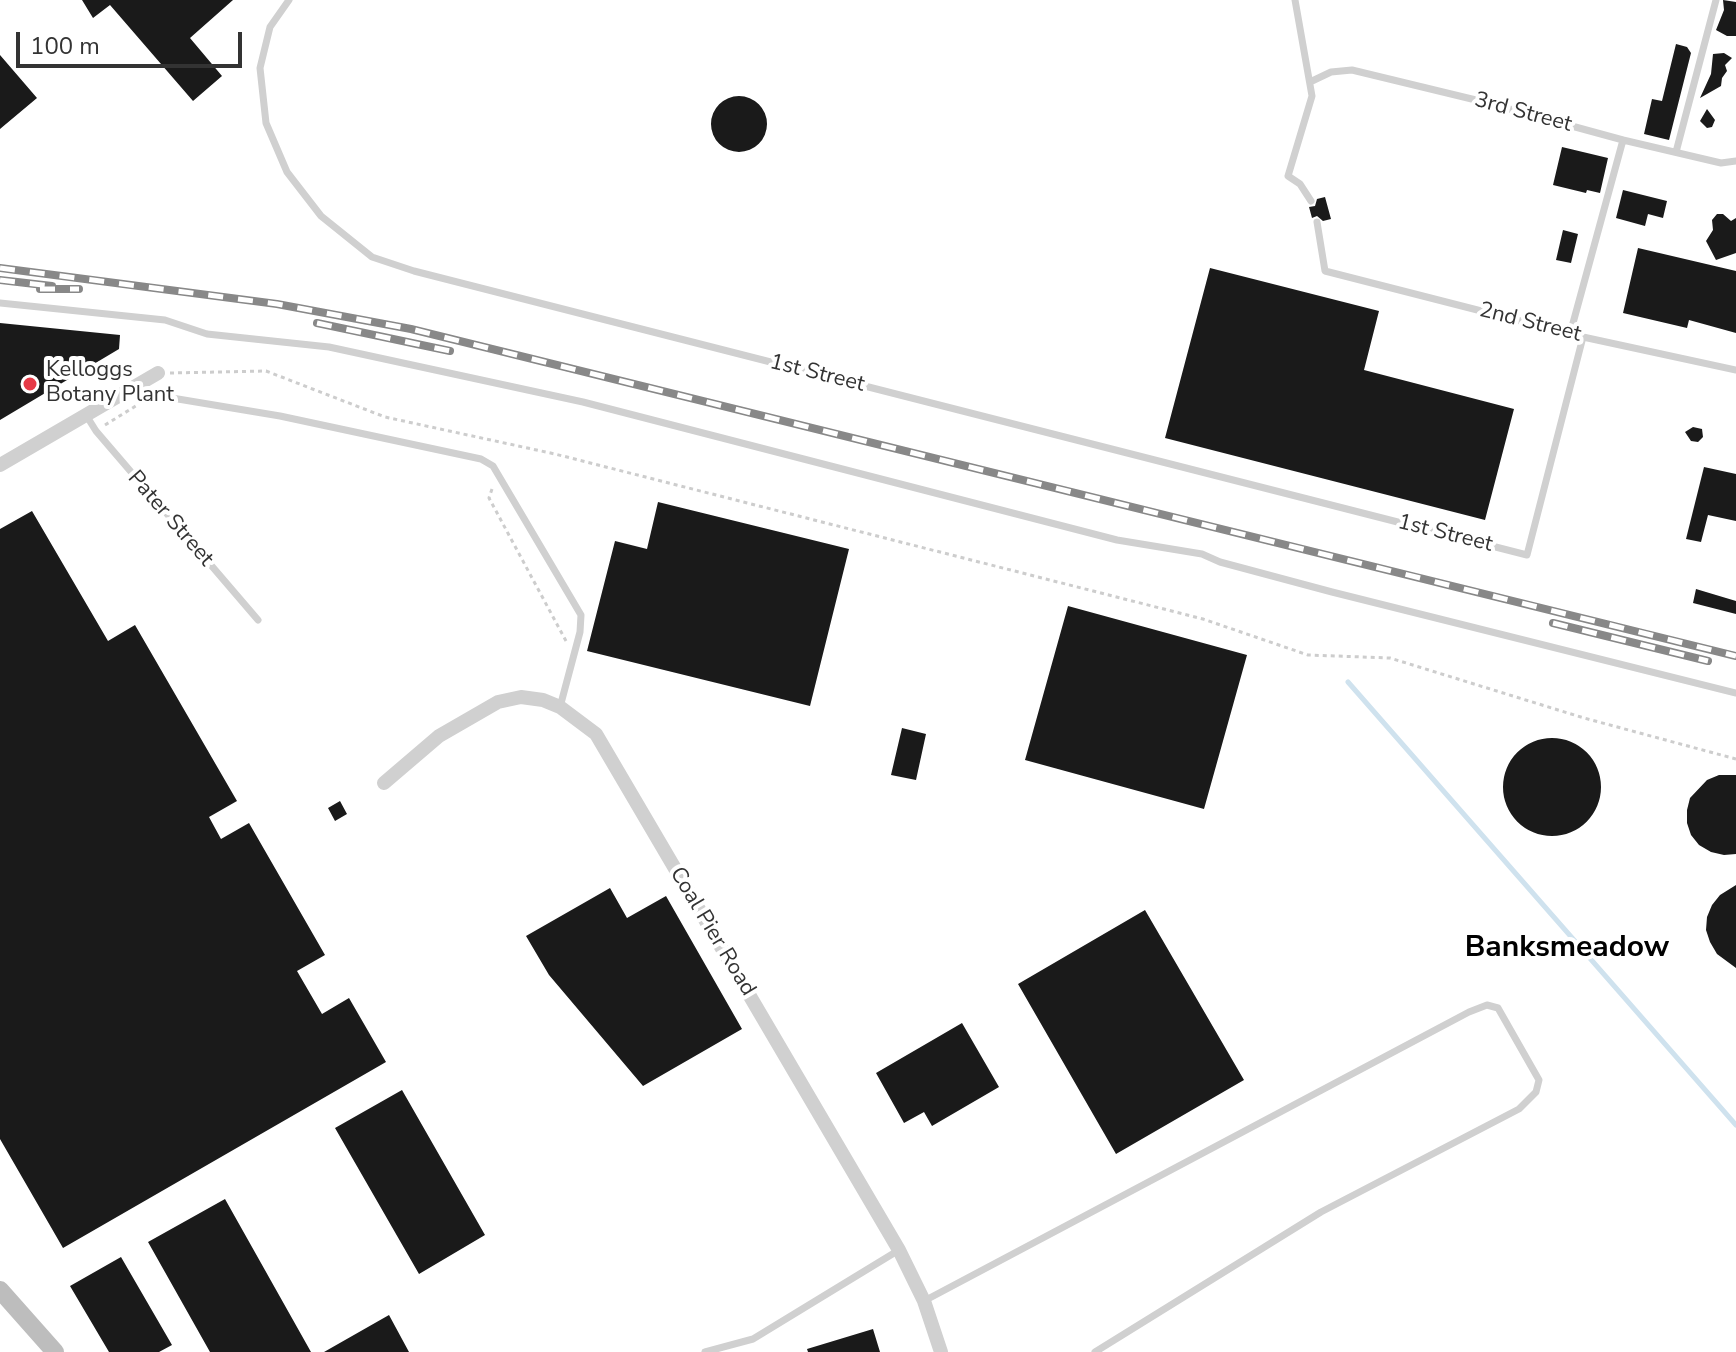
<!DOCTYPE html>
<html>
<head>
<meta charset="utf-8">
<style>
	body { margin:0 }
	#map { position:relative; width:1736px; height:1352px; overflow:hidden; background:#fff; font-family:"Nunito Sans",sans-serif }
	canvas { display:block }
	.scale { position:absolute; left:16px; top:32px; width:226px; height:36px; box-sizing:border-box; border:4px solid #333; border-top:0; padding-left:10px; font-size:24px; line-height:28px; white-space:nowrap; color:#333; -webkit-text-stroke:6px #fff; paint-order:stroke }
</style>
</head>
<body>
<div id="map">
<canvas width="1736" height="1352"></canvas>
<div class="scale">100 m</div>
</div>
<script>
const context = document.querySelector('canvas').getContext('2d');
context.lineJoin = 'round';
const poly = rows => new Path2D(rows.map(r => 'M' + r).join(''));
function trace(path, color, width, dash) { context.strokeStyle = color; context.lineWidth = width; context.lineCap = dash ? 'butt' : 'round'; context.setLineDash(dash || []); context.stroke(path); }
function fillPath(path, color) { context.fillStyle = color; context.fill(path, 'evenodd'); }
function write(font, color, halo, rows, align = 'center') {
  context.font = font + ' "Nunito Sans",sans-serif'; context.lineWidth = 8; context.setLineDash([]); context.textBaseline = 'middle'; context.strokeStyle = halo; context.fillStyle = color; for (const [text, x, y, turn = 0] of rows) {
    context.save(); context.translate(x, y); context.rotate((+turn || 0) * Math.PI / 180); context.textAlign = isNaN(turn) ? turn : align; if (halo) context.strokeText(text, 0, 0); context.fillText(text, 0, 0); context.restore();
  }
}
const stream = poly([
	[1348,682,1736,1125]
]);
const building = poly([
	[82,0,233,0,190,38,222,76,193,101,110,5,93,18],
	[1723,0,1736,2,1736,36,1727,36,1716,30,1724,10],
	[1676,44,1687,47,1691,53,1669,140,1644,134,1652,99,1662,101],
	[1724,53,1732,58,1725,65,1727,71,1722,78,1721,86,1700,98,1711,74,1713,54],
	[0,55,37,98,0,129],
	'711 124a28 28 0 1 1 56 0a28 28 0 1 1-56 0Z',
	[1707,109,1715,120,1712,127,1707,128,1700,121],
	[1562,147,1608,158,1600,193,1587,190,1586,193,1553,185],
	[1623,190,1667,201,1663,218,1648,214,1645,226,1616,218],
	[1325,197,1331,219,1323,221,1317,216,1312,218,1309,207,1315,206,1317,199],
	[1717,214,1723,214,1731,221,1736,218,1736,253,1716,260,1706,241,1713,230,1712,220],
	[1563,230,1578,234,1571,263,1556,260],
	[1638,248,1736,271,1736,333,1689,320,1687,328,1623,313],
	[1210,268,1379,311,1364,370,1514,409,1485,520,1165,438],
	[0,323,120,335,119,349,0,420],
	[1693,427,1702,429,1703,437,1698,442,1691,441,1685,432],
	[1704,467,1736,474,1736,521,1708,515,1701,542,1686,539],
	[658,502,849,549,810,706,587,651,615,541,647,549],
	[32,511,108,641,135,625,237,801,209,817,221,839,249,823,325,955,297,971,322,1014,349,998,386,1062,63,1248,0,1139,0,529],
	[1696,589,1736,601,1736,614,1693,603],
	[1068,606,1247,655,1204,809,1025,760],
	[902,728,926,734,916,780,891,775],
	'1503 787a49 49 0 1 1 98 0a49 49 0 1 1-98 0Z',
	[1719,775,1736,775,1736,854,1724,855,1711,852,1699,845,1691,835,1687,823,1687,810,1690,798,1707,780],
	[340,801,347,814,335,821,328,808],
	[1736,885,1736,968,1717,954,1710,942,1706,930,1707,917,1712,905,1720,895],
	[610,888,627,918,666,896,742,1029,643,1086,549,975,526,936],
	[1145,910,1244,1080,1116,1154,1018,984],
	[962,1023,999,1087,932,1126,924,1112,904,1123,876,1073],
	[402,1090,485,1235,419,1274,335,1128],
	[225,1199,311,1352,210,1352,148,1242],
	[121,1257,172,1345,159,1352,109,1352,70,1286],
	[389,1315,409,1352,324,1352],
	[873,1329,880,1352,808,1352,807,1349]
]);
const path = poly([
	[170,373,266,371,385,417,555,454,1203,619,1308,655,1390,658,1584,718,1736,759],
	[105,425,139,404],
	[492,489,489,498,566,641]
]);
const lane = poly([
	[289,0,270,27,260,68,266,123,287,172,321,216,372,257,414,271,1527,555,1583,337],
	[1295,0,1312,96,1288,176,1300,184,1311,201],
	[1310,82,1331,72,1352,70,1480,101,1623,140,1721,163,1736,161],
	[1676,152,1716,0],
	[1317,222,1325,271,1583,337,1736,370],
	[0,303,165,320,207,334,329,347,583,402,1117,540,1202,554,1220,562,1332,592,1736,693],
	[1570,334,1623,140],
	[130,391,280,416,481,459,493,466,581,615,580,632,560,707],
	[86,415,96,431,258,620],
	[924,1301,1469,1012,1487,1005,1498,1008,1539,1080,1536,1092,1519,1109,1321,1212,1095,1352],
	[705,1352,753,1339,899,1250]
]);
const street = poly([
	[0,465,158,373],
	[384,783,439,736,498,702,521,697,543,700,560,707,596,734,899,1250,924,1301,941,1352]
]);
const secondary = poly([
	[0,1290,55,1352]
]);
const rail = poly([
	[0,268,277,304,411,329,1736,656],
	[0,280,52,286],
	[40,289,79,289],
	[317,323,450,351],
	[1553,623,1708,661]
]);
const markers = [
	[30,384,8,"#e63946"]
];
const streetNames = [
	["3rd Street",1523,113,15],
	["2nd Street",1530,323,14],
	["1st Street",817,374,14],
	["Pater Street",170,519,49],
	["1st Street",1445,534,14],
	["Coal Pier Road",712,932,59]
];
const poiNames = [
	["Kelloggs",46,371],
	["Botany Plant",46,396]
];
const districtNames = [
	["Banksmeadow",1567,949]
];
trace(stream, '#cfe2ee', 5);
fillPath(building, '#1a1a1a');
trace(path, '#cdcdcd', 3, [4, 4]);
trace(lane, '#d0d0d0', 7);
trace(street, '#d0d0d0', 14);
trace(secondary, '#bdbdbd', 18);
trace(rail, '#888', 8);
trace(rail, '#fff', 5, [15]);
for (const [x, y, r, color] of markers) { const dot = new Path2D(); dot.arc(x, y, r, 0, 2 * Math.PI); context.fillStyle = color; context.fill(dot); trace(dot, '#fff', 3); }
write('22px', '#333', '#fff', streetNames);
write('22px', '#333', '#fff', poiNames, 'left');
write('bold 30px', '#000', '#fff', districtNames);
</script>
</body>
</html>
